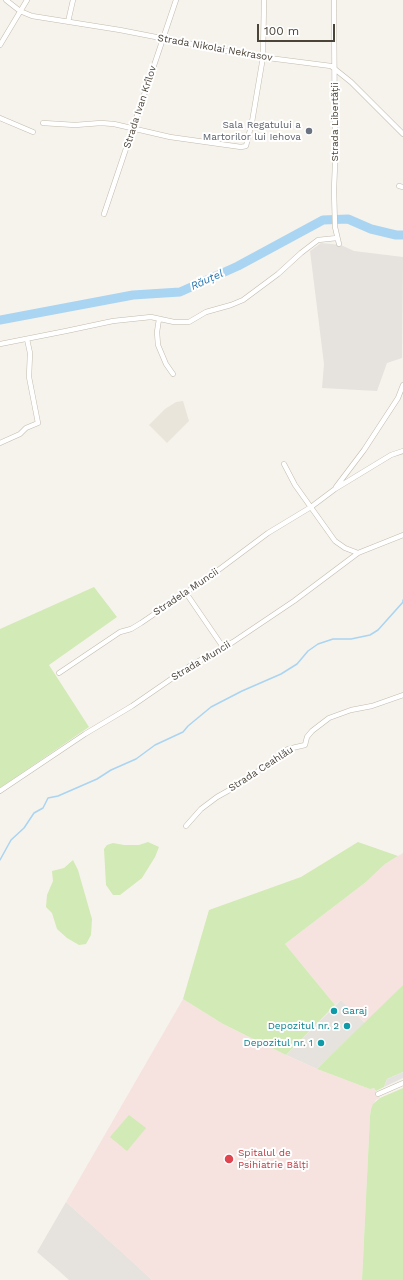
<!DOCTYPE html>
<html>
<head>
<meta charset="utf-8">
<style>
	body { margin:0 }
	#map { position:relative; width:403px; height:1280px; overflow:hidden; background:#f6f3ec; font-family:"Work Sans",sans-serif }
	canvas { display:block }
	.scale { position:absolute; left:257px; top:24px; width:78px; height:18px; box-sizing:border-box; border:2px solid #4b4439; border-top:0; padding-left:5px; font-size:12px; line-height:14px; white-space:nowrap; color:#4b4439; -webkit-text-stroke:3px #fff; paint-order:stroke }
</style>
</head>
<body>
<div id="map">
<canvas width="403" height="1280"></canvas>
<div class="scale">100 m</div>
</div>
<script>
const context = document.querySelector('canvas').getContext('2d');
context.lineJoin = 'round';
function fillPath(path, color) { context.fillStyle = color; context.fill(path, 'evenodd'); }
const poly = rows => new Path2D(rows.map(r => 'M' + r).join(''));
function trace(path, color, width, dash) { context.strokeStyle = color; context.lineWidth = width; context.lineCap = dash ? 'butt' : 'round'; context.setLineDash(dash || []); context.stroke(path); }
function write(font, color, halo, rows, align = 'center') {
  context.font = font + ' "Work Sans",sans-serif'; context.lineWidth = 4; context.setLineDash([]); context.textBaseline = 'middle'; context.strokeStyle = halo; context.fillStyle = color; for (const [text, x, y, turn = 0] of rows) {
    context.save(); context.translate(x, y); context.rotate((+turn || 0) * Math.PI / 180); context.textAlign = isNaN(turn) ? turn : align; if (halo) context.strokeText(text, 0, 0); context.fillText(text, 0, 0); context.restore();
  }
}
const residential = poly([
	[183,401,189,421,167,443,149,425,165,409,176,402]
]);
const industrial = poly([
	[321,243,341,245,354,251,403,257,402,358,387,363,377,391,322,388,324,364,310,251],
	[341,1000,365,1023,317,1069,286,1055],
	[66,1202,123,1253,152,1280,69,1280,59,1271,37,1252]
]);
const medical = poly([
	[403,853,403,985,365,1023,341,1000,335,1005,285,944,366,882,385,864],
	[183,999,223,1024,286,1055,317,1069,370,1089,374,1088,380,1098,376,1100,371,1109,370,1116,362,1280,152,1280,66,1202]
]);
const green = poly([
	[94,587,117,617,49,665,89,727,0,788,0,629],
	[148,842,159,847,155,857,142,878,120,895,113,895,106,885,104,849,107,845,113,843,124,845,139,845],
	[358,842,398,856,385,864,366,882,285,944,335,1005,286,1055,223,1024,183,999,209,910,301,877],
	[73,860,78,870,92,919,91,935,86,944,79,945,67,938,57,929,52,913,46,907,47,895,53,881,52,871,64,868],
	[403,985,403,1072,387,1079,384,1087,376,1091,374,1088,370,1089,317,1069],
	[403,1088,403,1280,362,1280,370,1116,371,1109,373,1104,380,1098],
	[129,1115,146,1128,127,1151,110,1137]
]);
const parking = poly([
	[403,1072,403,1078,384,1087,387,1079]
]);
const stream = poly([
	[0,860,11,840,24,828,34,813,43,808,48,798,58,796,97,779,111,770,136,759,155,745,183,732,188,726,211,707,242,691,281,674,297,664,308,651,318,644,333,639,351,639,370,635,378,630,403,602,403,600]
]);
const river = poly([
	[0,320,133,295,180,292,238,266,323,220,348,219,371,229,396,235,403,235]
]);
const minor = poly([
	[6,0,20,11,32,16,120,30,253,56,331,66,351,82,403,134],
	[334,0,335,164,334,190,335,227,339,244],
	[68,22,73,0],
	[0,45,27,0],
	[0,118,33,132],
	[43,123,75,125,101,123,114,124,170,137,241,147,246,146,252,122,263,57,264,0],
	[399,186,403,187],
	[104,214,176,0],
	[159,319,157,332,158,345,166,364,173,374],
	[0,344,66,331,113,321,151,317,174,322,189,322,206,312,231,305,243,300,278,274,301,253,318,240,337,238],
	[0,443,20,434,26,428,38,423,29,377,30,353,27,339],
	[284,464,295,485,335,541,345,548,358,553],
	[336,487,364,450,398,398,403,385],
	[186,593,223,647],
	[59,673,120,632,131,629,141,623,209,577,268,533,311,507,335,489,391,455,403,451],
	[0,791,85,734,132,706,190,666,233,642,294,601,358,553,403,535],
	[186,826,201,809,217,797,242,783,288,749,305,745,307,737,312,731,329,718,351,710,372,706,403,695],
	[378,1094,403,1083]
]);
const markers = [
	[309,131,4,"#6b7280"],
	[334,1011,4,"#0f9aa8"],
	[347,1026,4,"#0f9aa8"],
	[321,1043,4,"#0f9aa8"],
	[229,1159,5,"#e0444e"]
];
const streetNames = [
	["Strada Nikolai Nekrasov",215,48,10],
	["Strada Ivan Krîlov",140,107,-72],
	["Strada Libertății",335,122,-90],
	["Stradela Muncii",186,592,-34],
	["Strada Muncii",201,661,-31],
	["Strada Ceahlău",261,769,-33]
];
const worshipNames = [
	["Sala Regatului a",301,125],
	["Martorilor lui Iehova",301,137]
];
const cultureNames = [
	["Garaj",342,1011,"left"],
	["Depozitul nr. 2",339,1026],
	["Depozitul nr. 1",313,1043]
];
const healthNames = [
	["Spitalul de",238,1153],
	["Psihiatrie Bălți",238,1165]
];
const waterNames = [
	["Răuțel",207,280,-24]
];
fillPath(residential, '#eae5da');
fillPath(industrial, '#e6e2dd');
fillPath(medical, '#f6e3e0');
fillPath(green, '#d2eab5');
fillPath(parking, '#e5e3e0');
trace(stream, '#a9d4f2', 1.5);
trace(river, '#a9d4f2', 9);
trace(minor, '#c2bbae', 5.5);
trace(minor, '#fff', 4.5);
for (const [x, y, r, color] of markers) { const dot = new Path2D(); dot.arc(x, y, r, 0, 2 * Math.PI); context.fillStyle = color; context.fill(dot); trace(dot, '#fff', 1.5); }
write('10px', '#4b4439', '#fff', streetNames);
write('10px', '#5b616d', '#fff', worshipNames, 'right');
write('10px', '#0d838f', '#fff', cultureNames, 'right');
write('10px', '#be3a42', '#fff', healthNames, 'left');
write('italic 11px', '#2e7ab2', '#fff', waterNames);
</script>
</body>
</html>
